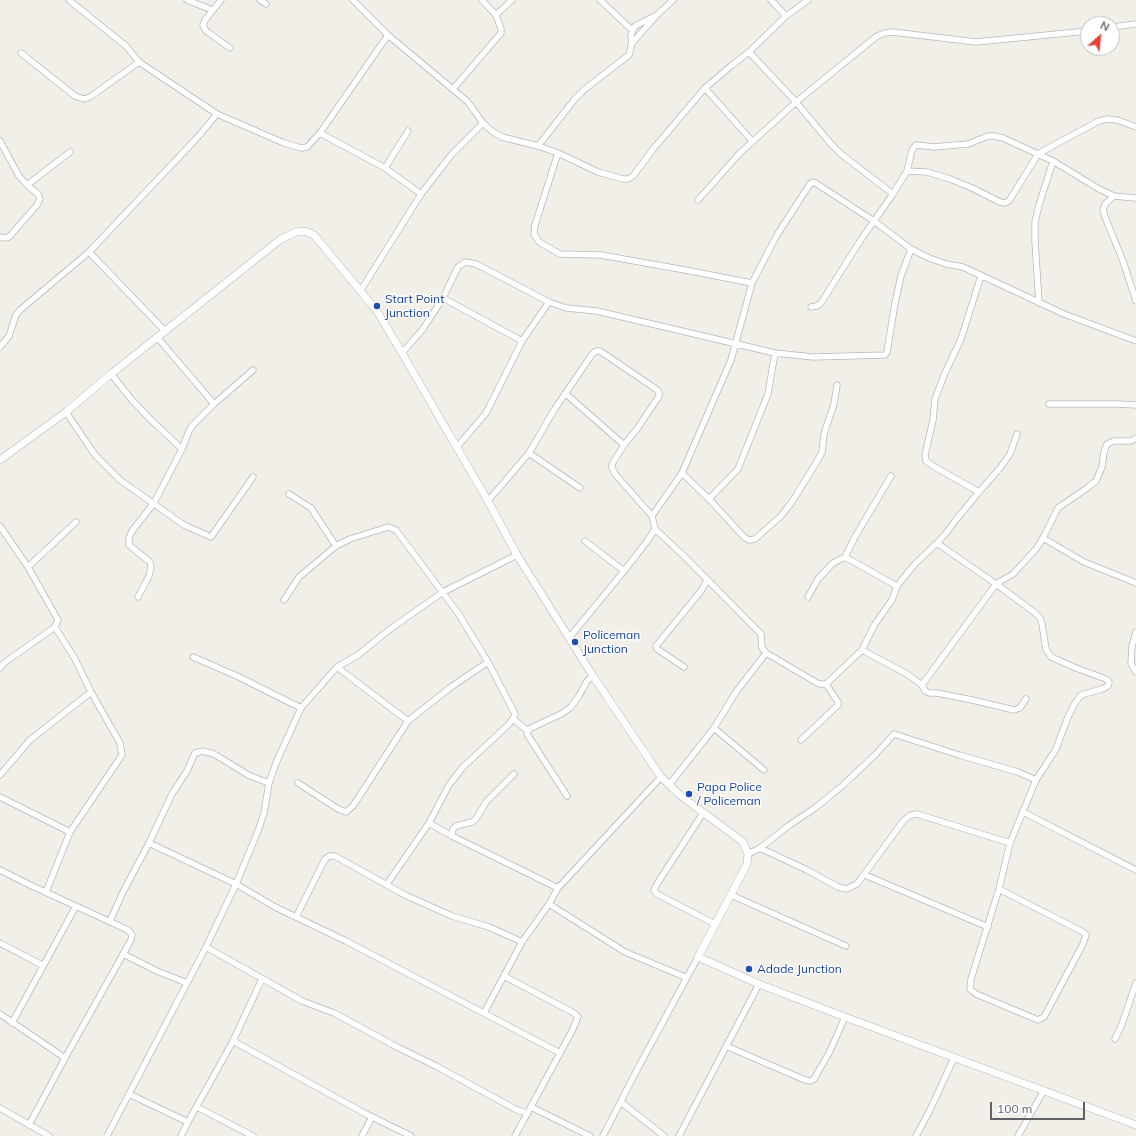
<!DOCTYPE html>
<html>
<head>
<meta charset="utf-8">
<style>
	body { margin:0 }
	#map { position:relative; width:1136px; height:1136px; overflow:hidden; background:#f1efe8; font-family:Mulish,sans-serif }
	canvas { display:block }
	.north { position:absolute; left:1080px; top:16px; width:40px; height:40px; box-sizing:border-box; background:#fff; border:1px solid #bfc1c3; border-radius:50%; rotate:27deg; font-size:11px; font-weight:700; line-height:16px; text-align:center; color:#5f6368 }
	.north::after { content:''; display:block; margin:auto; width:14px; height:18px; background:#ea4335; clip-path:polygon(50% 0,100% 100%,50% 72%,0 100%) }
	.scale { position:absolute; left:990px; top:1102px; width:95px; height:18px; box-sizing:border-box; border:2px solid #5f6368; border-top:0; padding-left:5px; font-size:12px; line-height:14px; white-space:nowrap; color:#5f6368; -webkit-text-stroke:3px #fff; paint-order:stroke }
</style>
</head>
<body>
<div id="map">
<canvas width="1136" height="1136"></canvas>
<div class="north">N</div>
<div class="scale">100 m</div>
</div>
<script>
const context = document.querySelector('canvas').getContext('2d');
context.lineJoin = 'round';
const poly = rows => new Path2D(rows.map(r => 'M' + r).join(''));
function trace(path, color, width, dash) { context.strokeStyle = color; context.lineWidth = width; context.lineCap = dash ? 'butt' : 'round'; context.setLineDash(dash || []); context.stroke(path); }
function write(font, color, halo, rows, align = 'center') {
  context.font = font + ' Mulish,sans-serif'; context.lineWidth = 3; context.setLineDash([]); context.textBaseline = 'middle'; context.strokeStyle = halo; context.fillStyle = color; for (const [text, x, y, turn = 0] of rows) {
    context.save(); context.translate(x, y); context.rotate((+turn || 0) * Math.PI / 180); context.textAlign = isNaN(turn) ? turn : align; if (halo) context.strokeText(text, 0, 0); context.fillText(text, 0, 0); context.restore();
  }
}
const minor = poly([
	[69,0,126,46,139,62,217,114,284,143,301,148,307,147,320,133,388,35],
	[187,0,212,10],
	[221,0,205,20,203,25,206,31,209,33,230,48],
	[260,0,266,4],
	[353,0,388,35,468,102,483,123,493,132,502,137,538,146,558,153,598,172,623,179,628,179,633,176,654,148,705,88,731,66,749,52,786,16,808,0],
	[600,0,632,30],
	[771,0,786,16],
	[496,15,512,0],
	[1112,27,1136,24],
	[632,43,657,15,673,0],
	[749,52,796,102,831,144,841,154,893,194],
	[21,53,75,96,84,99,90,97,139,62],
	[705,88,752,141],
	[453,89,501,33,501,29,496,15,482,0],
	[320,133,385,168,421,194],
	[0,141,19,176,27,185,70,152],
	[538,146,574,100,585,89,625,58,629,55,632,43,631,35,635,26,657,15],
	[558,153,535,225,534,234,539,242,560,254,601,255,685,270,752,283],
	[385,168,408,131],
	[907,171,912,150,916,145,934,147,968,144,988,136,994,136,1003,138,1053,161,1099,189,1114,196,1136,198],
	[1114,196,1105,204,1103,210,1105,217,1123,261,1136,301],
	[698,200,739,154,796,102,877,36,885,33,892,32,976,42,1088,31],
	[0,237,5,238,9,237,37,205,40,199,38,194,27,185],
	[89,252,165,331],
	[361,290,421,194,452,154,483,123],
	[443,298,522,341],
	[1039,303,1035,241,1035,222,1039,205,1053,161],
	[811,307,817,306,821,303,860,241,893,194,907,171,927,172,950,179,972,188,1000,202,1005,203,1009,201,1038,154,1054,145,1099,121,1108,119,1117,120,1136,127],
	[157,337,214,404],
	[0,347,9,336,16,315,20,310,89,252,196,139,217,114],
	[402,353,423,329,443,298,458,267,465,262,476,264,549,302,566,308,597,311,775,353,813,357,885,355,887,352,895,303,901,276,911,249],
	[111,374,132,400,150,419,182,449],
	[566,394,624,445,612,464,612,468,615,474,652,516,655,529,684,556,761,634,762,648,766,653,819,684,826,684,862,650,875,624,892,600,897,586,915,564,937,543],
	[1049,404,1118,404,1136,405],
	[66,412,95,455,120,480,184,525,211,537,253,477],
	[457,447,486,413,522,341,549,302],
	[529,453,580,488],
	[682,473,709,499,744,537,749,540,755,539,781,516,792,502,819,458,822,452,824,434,834,404,837,385],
	[979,492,933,466,926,461,925,455,933,420,935,399,945,373,961,339,981,276],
	[289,494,311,508,336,546],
	[709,499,738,469,768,394,775,353],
	[488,501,529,453,554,410,593,353,597,351,600,351,656,389,659,392,659,396,637,429,624,445],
	[652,516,682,473,731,360,752,283,777,235,810,184,813,182,817,184,874,221,911,249,929,258,946,264,963,267,1064,314,1136,341],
	[0,526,28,567,58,620,55,627,4,663,0,668],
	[1043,538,1084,562,1136,583],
	[585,541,624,571],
	[845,557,855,537,891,476],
	[28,567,76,522],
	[138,597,149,576,151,567,150,562,129,545,129,538,132,531,154,503,182,449,189,431,192,426,214,404,253,370],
	[808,597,818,579,833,563,845,557,897,586],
	[284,600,299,577,336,546,350,539,388,527,396,530,458,613,488,662,515,714,513,719,508,725,463,767,449,785,429,823,387,884],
	[1136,632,1132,646,1131,664,1136,672],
	[569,638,624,571,648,540,655,529],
	[862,650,907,674,922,685,925,691,930,693,937,693,972,700,1014,710,1020,708,1026,699],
	[193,657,237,676,301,708],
	[337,667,408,721],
	[684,667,657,649,656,646,701,591,707,580],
	[922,685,996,584,1013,574,1036,549,1043,538,1058,508,1087,488,1096,481,1102,467,1104,452,1107,444,1114,441,1131,441,1136,438],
	[513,719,528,731],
	[714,728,736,692,766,653],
	[801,740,838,705,838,702,826,684],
	[0,775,30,740,91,692],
	[298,783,338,809,346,812,353,806,408,721,451,687,488,662],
	[669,785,714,728,764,770],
	[567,796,527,734,528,731,531,728,561,714,570,708,579,696,587,681,593,676],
	[0,797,70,832],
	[1023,812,1136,870],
	[703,813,657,884,654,890,657,894,715,924],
	[429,823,452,836,558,888],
	[452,836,453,829,456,826,472,822,476,819,486,802,514,774],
	[149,843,236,884,275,907,346,941,560,1053],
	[760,848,791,824,815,808,842,786,876,754,894,734,959,755,1018,772,1036,780],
	[748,854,760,848,807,870,838,887,846,889,857,884,904,820,911,815,917,814,1010,843],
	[0,870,30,885,128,930,132,935,131,940,65,1058,29,1125],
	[865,875,988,927],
	[999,889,1083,932,1086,935,1083,944,1044,1017,1038,1020,976,994,970,989,971,979,999,889,1010,843,1036,780,1056,749,1068,717,1075,703,1081,695,1102,689,1108,686,1109,682,1106,679,1076,668,1051,657,1046,649,1042,624,1040,618,1034,612,996,584,937,543,947,532,955,521,979,492,1000,468,1010,454,1017,434],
	[46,892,70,832,122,755,120,743,91,692,75,659,55,627],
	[731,895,846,946],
	[549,904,625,952,685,977],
	[296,917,325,859,330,856,335,856,405,895,452,916,489,927,522,942],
	[110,921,122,894,149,843,172,794,187,771,195,753,203,751,214,754,250,776,269,783],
	[0,943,42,965],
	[206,947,302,1001,334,1013,397,1047,436,1066,517,1110,527,1113],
	[123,954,157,971,187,983],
	[504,976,574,1013,578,1017,572,1031,515,1136],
	[484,1013,522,942,549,904,558,888,661,777],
	[0,1014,65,1058],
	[12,1023,76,906],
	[1115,1039,1122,1024,1136,983],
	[233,1041,366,1114,411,1136],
	[726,1046,805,1080,810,1081,814,1079,830,1051,845,1017],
	[129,1094,188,1122],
	[621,1102,664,1136],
	[197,1107,253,1136],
	[531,1107,590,1136],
	[0,1108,49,1136],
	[107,1136,206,947,236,884,258,831,264,813,269,783,276,763,301,708,337,667,358,655,389,630,443,592,517,555],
	[181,1136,188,1122,233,1041,262,979],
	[362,1136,372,1117],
	[603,1136,638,1068,698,957],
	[679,1136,759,984],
	[916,1136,929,1112,954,1058],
	[1018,1136,1043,1092]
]);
const tertiary = poly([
	[0,460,66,412,111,374,281,239,296,232,305,231,314,235,377,311,402,353,488,501,517,555,593,676,661,777,681,796,743,842,746,849,748,854,747,864,698,957,759,984,845,1017,1136,1125]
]);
const markers = [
	[377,306,4,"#1a4fb4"],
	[575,642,4,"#1a4fb4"],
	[689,794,4,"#1a4fb4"],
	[749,969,4,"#1a4fb4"]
];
const transitNames = [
	["Start Point",385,299],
	["Junction",385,313],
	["Policeman",583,635],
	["Junction",583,649],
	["Papa Police",697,787],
	["/ Policeman",697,801],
	["Adade Junction",757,969]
];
trace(minor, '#b5b8bc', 7);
trace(tertiary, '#b5b8bc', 8);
trace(minor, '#fff', 5.5);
trace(tertiary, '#fff', 7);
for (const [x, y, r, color] of markers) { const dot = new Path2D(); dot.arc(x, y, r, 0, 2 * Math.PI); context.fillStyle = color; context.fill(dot); trace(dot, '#fff', 1.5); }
write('12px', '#164399', '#fff', transitNames, 'left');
</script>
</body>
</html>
